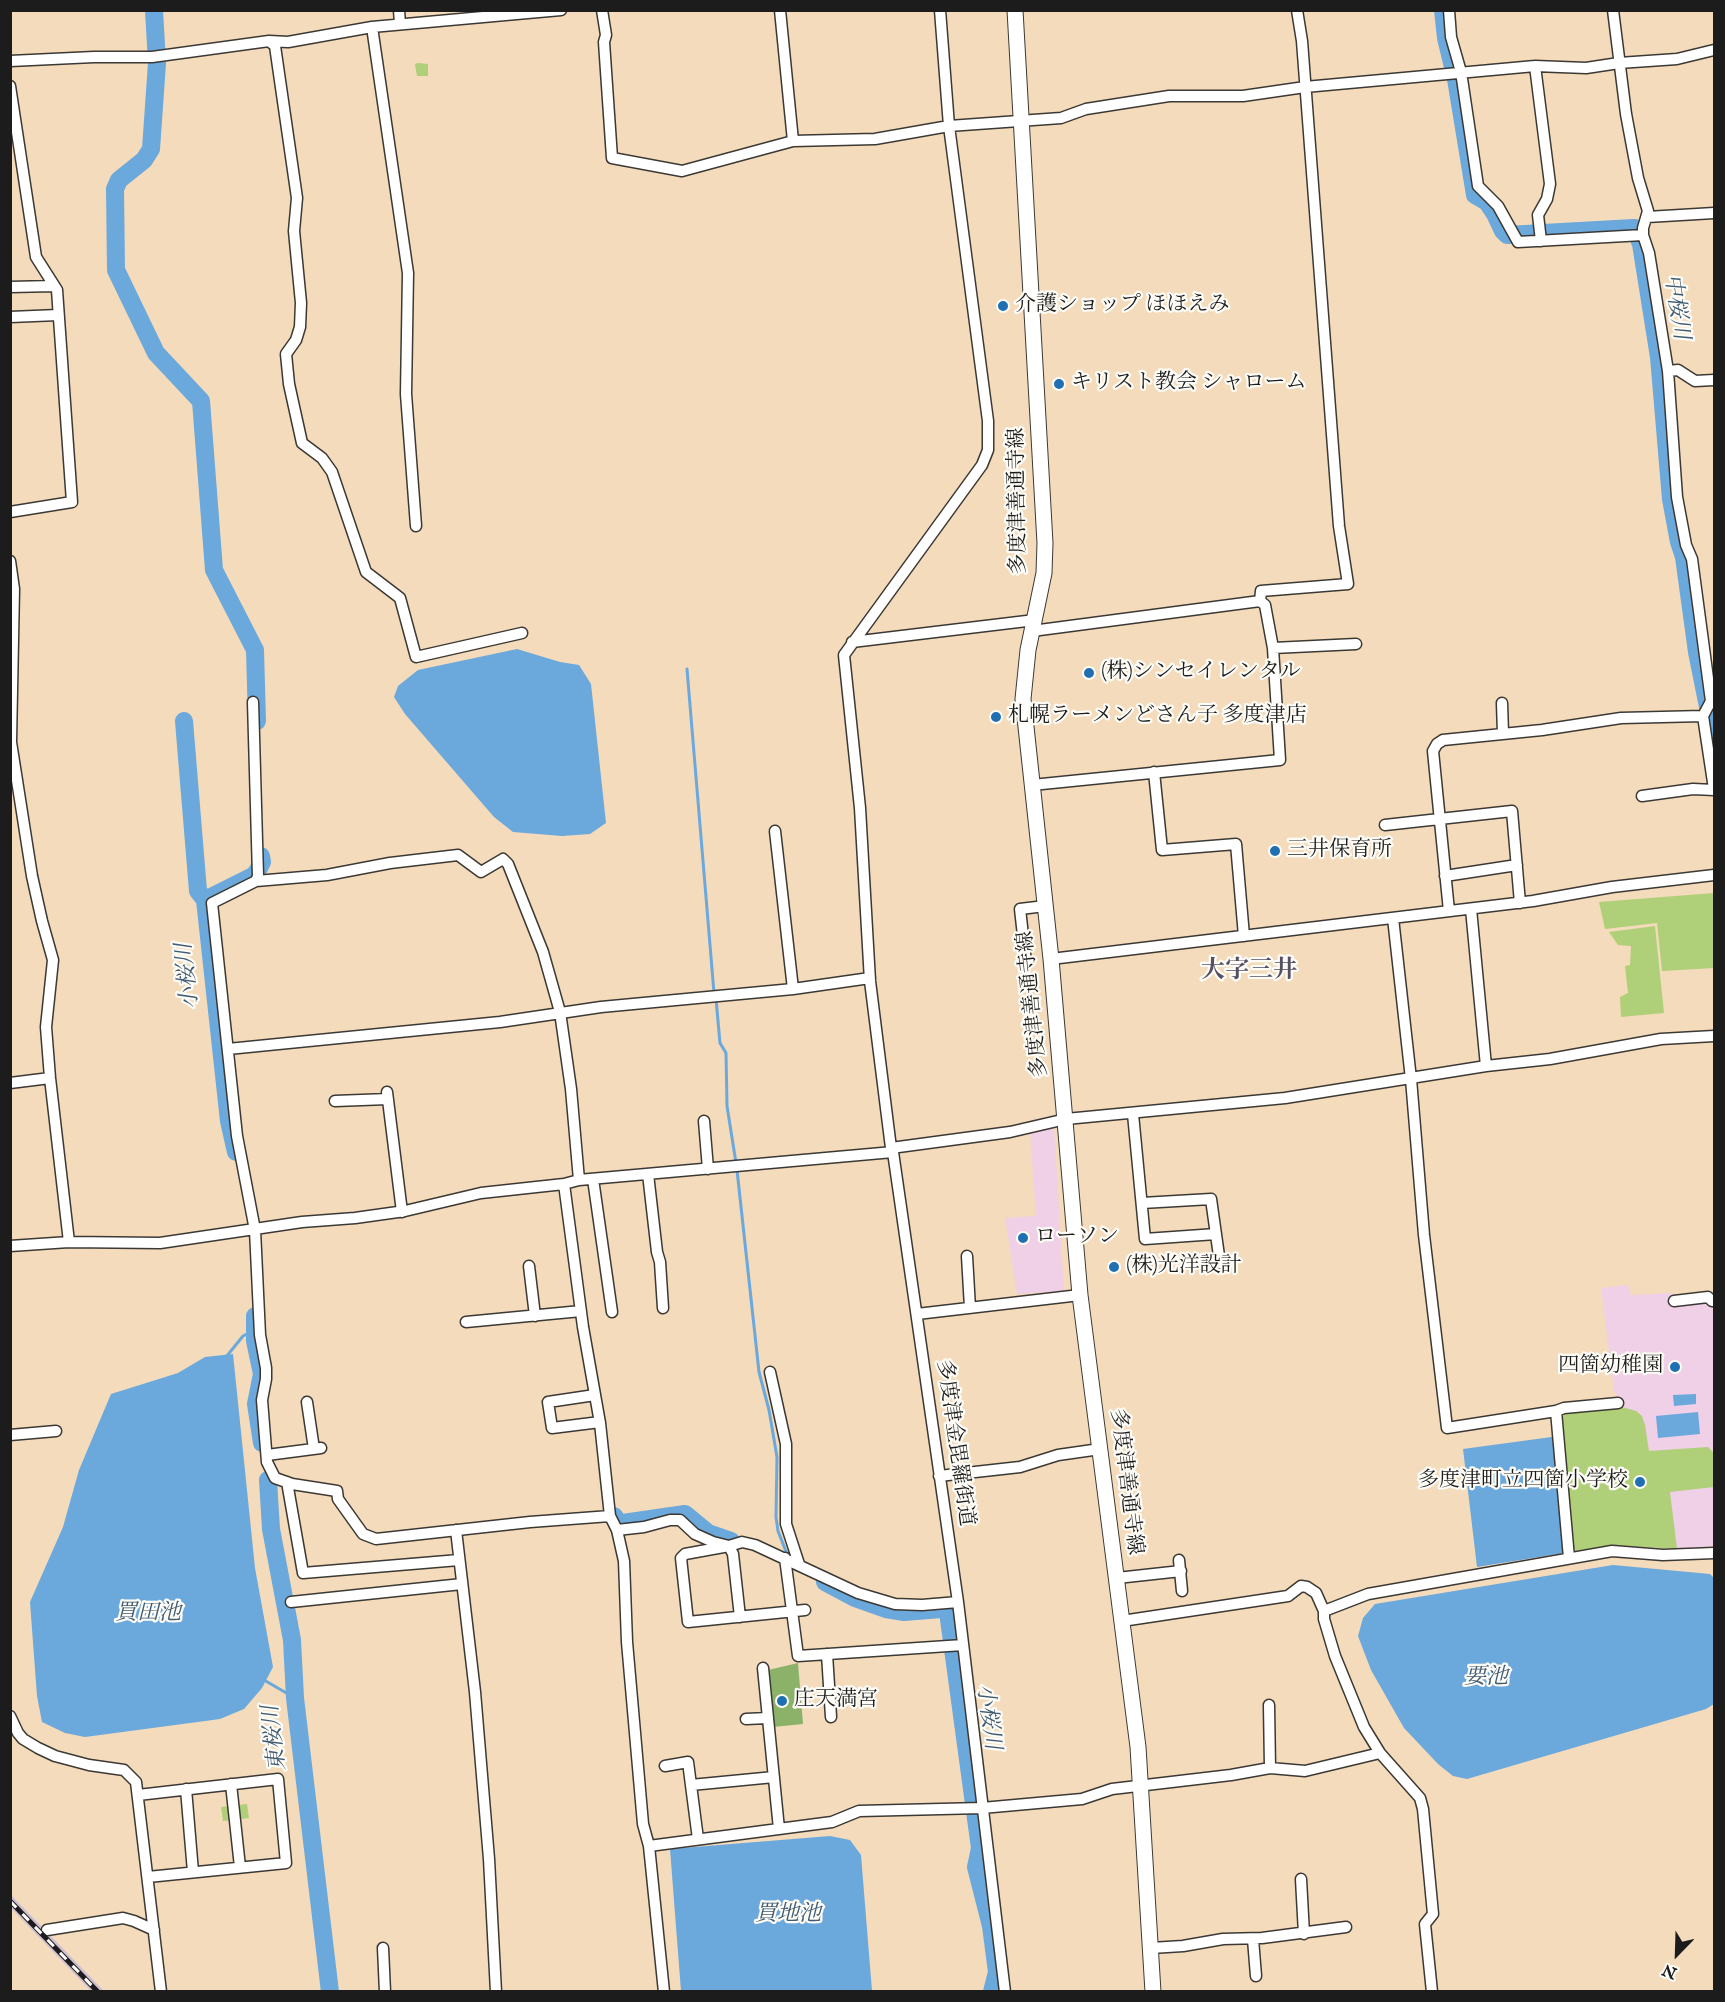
<!DOCTYPE html>
<html>
<head>
<meta charset="utf-8">
<style>
	body { margin:0 }
	#map { position:relative; width:1725px; height:2002px; overflow:hidden; background:#f3dbbb; font-family:"IM FELL English",serif }
	canvas { display:block }
	.frame { position:absolute; inset:0; border:12px solid #1c1c1c; pointer-events:none }
	.north { position:absolute; left:1647px; top:1924px; width:60px; height:60px; -webkit-text-stroke:4px #fdfcf7; paint-order:stroke; rotate:203deg; font-size:16px; font-weight:700; line-height:24px; text-align:center; color:#1c1c1c }
	.north::after { content:''; display:block; margin:auto; width:21px; height:27px; background:#1c1c1c; clip-path:polygon(50% 0,100% 100%,50% 72%,0 100%) }
</style>
</head>
<body>
<div id="map">
<canvas width="1725" height="2002"></canvas>
<div class="frame"></div>
<div class="north">N</div>
</div>
<script>
const context = document.querySelector('canvas').getContext('2d');
context.lineJoin = 'round';
function fillPath(path, color) { context.fillStyle = color; context.fill(path, 'evenodd'); }
const poly = rows => new Path2D(rows.map(r => 'M' + r).join(''));
function trace(path, color, width, dash) { context.strokeStyle = color; context.lineWidth = width; context.lineCap = dash ? 'butt' : 'round'; context.setLineDash(dash || []); context.stroke(path); }
function write(font, color, halo, rows, align = 'center') {
  context.font = font + ' "IM FELL English","Noto Serif JP",serif'; context.lineWidth = 4.5; context.setLineDash([]); context.textBaseline = 'middle'; context.strokeStyle = halo; context.fillStyle = color; for (const [text, x, y, turn = 0] of rows) {
    context.save(); context.translate(x, y); context.rotate((+turn || 0) * Math.PI / 180); context.textAlign = isNaN(turn) ? turn : align; if (halo) context.strokeText(text, 0, 0); context.fillText(text, 0, 0); context.restore();
  }
}
const built = poly([
	[1054,1127,1064,1291,1017,1294,1005,1218,1036,1216,1030,1132],
	[1628,1285,1631,1295,1673,1293,1675,1305,1705,1301,1707,1306,1714,1306,1714,1546,1671,1549,1612,1545,1600,1546,1567,1411,1622,1406,1621,1400,1614,1391,1601,1288]
]);
const industrial = poly([
	[10,1894,104,1991,91,1991,11,1908]
]);
const green = poly([
	[418,63,428,64,428,76,417,76,415,64],
	[1714,893,1714,968,1662,971,1657,923,1605,929,1599,902],
	[1655,926,1664,1013,1621,1017,1620,997,1628,993,1625,966,1630,965,1631,946,1618,945,1609,932],
	[1622,1407,1636,1411,1642,1416,1645,1425,1649,1451,1708,1447,1714,1453,1714,1487,1670,1492,1677,1549,1612,1545,1573,1551,1560,1420,1567,1411],
	[247,1804,249,1818,223,1821,221,1807]
]);
const forest = poly([
	[798,1663,803,1724,773,1727,768,1670]
]);
const water = poly([
	[517,649,560,662,579,665,591,684,606,823,590,834,562,836,513,832,494,817,405,714,394,697,398,686,418,670],
	[233,1354,255,1568,273,1667,262,1688,244,1709,220,1719,85,1737,65,1733,42,1722,37,1696,30,1602,63,1527,79,1470,111,1394,178,1373,205,1357],
	[1696,1394,1696,1404,1674,1406,1673,1395],
	[1698,1412,1700,1434,1658,1438,1656,1416],
	[1559,1436,1570,1552,1477,1567,1463,1449],
	[1613,1565,1710,1574,1714,1578,1714,1704,1706,1709,1467,1779,1453,1776,1438,1764,1404,1728,1371,1670,1358,1636,1363,1618,1375,1604],
	[830,1836,850,1840,861,1855,872,1991,681,1991,670,1849]
]);
const stream = poly([
	[687,669,714,993],
	[716,999,720,1043,726,1053,727,1106,736,1163],
	[737,1170,759,1372,769,1410,777,1457,776,1517,778,1531,787,1554],
	[226,1357,243,1336,255,1330],
	[264,1680,295,1698]
]);
const river = poly([
	[154,10,157,63,151,149,144,160,119,180,115,189,116,270,156,353,201,401,214,570,255,650,257,721],
	[1443,10,1446,38,1456,79,1475,195,1487,202,1495,214,1503,231,1507,235,1634,228,1641,244,1659,357,1671,499,1679,542,1684,557,1697,652,1710,717,1714,757],
	[184,721,198,891,205,900,229,1121,236,1152],
	[205,900,253,876,257,872,262,862,261,856],
	[255,1316,255,1341,262,1374,256,1404,262,1443],
	[268,1480,271,1529,292,1640,295,1698,330,1992],
	[614,1516,618,1522,623,1523,685,1514,708,1533,731,1541],
	[825,1582,855,1598,886,1609,904,1612,941,1609,948,1612,980,1848,976,1867,991,1926,997,1972,992,1992]
]);
const street = poly([
	[399,10,400,24],
	[602,10,606,35,604,42,612,158,682,171,793,141,875,139,949,126,1061,118,1086,109,1169,96,1243,96,1305,87,1535,66,1586,68,1619,63,1677,59,1714,50],
	[780,10,793,141],
	[940,10,949,126,988,421,988,450,982,465,844,655,860,808,870,981,891,1148,893,1152,958,1602,1005,1992],
	[1449,10,1451,37,1461,72,1478,186,1498,206,1518,242,1643,235],
	[1613,10,1626,114,1638,178,1648,211,1643,228,1643,235,1649,253,1668,371,1677,497,1686,545,1692,559,1711,701,1703,716,1714,789],
	[372,27,408,273,406,394,416,526],
	[269,41,275,46,297,198,294,231,301,303,300,327,296,340,286,354,289,384,302,443,322,458,332,472,366,572,400,598,416,657,522,633],
	[10,61,94,57,152,57,269,41,288,42,372,27,561,10],
	[1535,66,1550,184,1547,199,1538,215,1541,241],
	[10,86,36,257,57,290,72,502,10,512],
	[1647,217,1714,213],
	[10,287,54,286],
	[10,317,58,315],
	[1668,371,1678,370,1695,381,1714,380],
	[10,561,14,589,11,742,32,876,42,921,53,960,46,1027,50,1078,69,1242],
	[1032,631,1260,601,1261,591,1348,584,1339,526,1302,41,1297,10],
	[852,642,1035,620],
	[1273,648,1356,644],
	[253,702,258,876,256,881,212,903,237,1136,255,1230,260,1335,266,1368,266,1379,262,1400,267,1462,275,1478,292,1484,337,1491,338,1499,363,1534,376,1539,530,1522,610,1516],
	[1502,703,1503,734],
	[1154,772,1162,850,1236,844,1244,936],
	[1032,785,1280,760,1273,648,1265,605,1260,601],
	[1642,796,1693,789,1714,790],
	[1385,825,1512,811,1520,903],
	[775,831,793,989],
	[1445,876,1517,865],
	[256,881,327,875,390,863,458,855,481,872,503,859,508,864,543,952,560,1012,571,1089,579,1180],
	[1471,909,1486,1066],
	[1449,911,1433,751,1437,744,1443,740,1542,730,1621,718,1703,716],
	[1393,918,1411,1079,1424,1235,1447,1428,1556,1411,1564,1408,1618,1403],
	[1051,959,1533,901,1612,887,1714,875],
	[1026,962,1020,909,1045,906],
	[228,1049,500,1022,601,1007,793,989,870,978],
	[10,1083,50,1078],
	[387,1092,402,1212],
	[335,1101,388,1099],
	[1133,1114,1145,1239,1216,1234],
	[704,1121,708,1169],
	[891,1148,1010,1132,1066,1119,1285,1098,1486,1066,1550,1059,1661,1039,1714,1036],
	[648,1174,657,1252,660,1262,663,1308],
	[593,1179,612,1312],
	[564,1184,583,1327,600,1423,610,1516,617,1530,624,1561,627,1642,643,1824,649,1846,664,1992],
	[1142,1203,1211,1199,1220,1263],
	[10,1246,69,1242,160,1243,302,1222,355,1218,405,1211,481,1193,564,1184,579,1180,893,1152],
	[967,1256,970,1308],
	[529,1266,535,1316],
	[1674,1301,1708,1297,1712,1301,1714,1301],
	[917,1314,1080,1295],
	[466,1322,581,1311],
	[770,1372,786,1444,786,1524,799,1564],
	[595,1395,548,1402,552,1428,600,1422],
	[307,1402,314,1449],
	[1556,1411,1569,1558],
	[10,1435,56,1431],
	[267,1455,321,1448],
	[939,1476,1020,1467,1058,1455,1100,1449],
	[287,1482,303,1573,459,1560],
	[456,1530,475,1692,489,1859,496,1992],
	[617,1530,644,1527,670,1520,680,1520,695,1534,713,1542,729,1546,742,1542,755,1545,858,1593,895,1604,922,1605,958,1602],
	[785,1558,798,1656,963,1645],
	[1179,1560,1182,1591],
	[1117,1578,1181,1571],
	[291,1602,462,1584],
	[1324,1611,1368,1594,1612,1551,1663,1555,1714,1553],
	[740,1617,733,1554,729,1546,685,1554,681,1558,688,1622,805,1610],
	[1122,1621,1288,1596,1301,1586,1307,1587,1316,1593,1324,1611,1324,1619,1335,1656,1364,1727,1380,1753,1420,1798,1423,1809,1433,1914,1425,1924,1432,1992],
	[827,1654,831,1717],
	[763,1668,779,1829],
	[1269,1705,1270,1768],
	[10,1716,18,1733,23,1739,38,1748,55,1756,89,1765,124,1770,136,1782,161,1992],
	[746,1719,768,1718],
	[665,1766,688,1762,698,1839],
	[231,1784,240,1867],
	[691,1785,774,1777],
	[186,1789,193,1872],
	[138,1795,278,1779,286,1863,148,1877],
	[649,1846,832,1822,859,1811,982,1808,1082,1799,1112,1789,1231,1775,1270,1768,1305,1771,1380,1753],
	[1301,1879,1304,1934],
	[47,1930,123,1918,134,1921,154,1930],
	[1253,1939,1256,1976],
	[383,1948,385,1992],
	[1151,1948,1183,1946,1223,1939,1262,1938,1346,1927]
]);
const secondary = poly([
	[1015,10,1045,543,1044,573,1028,650,1023,699,1051,959,1080,1295,1138,1747,1153,1992]
]);
const rail = poly([
	[10,1901,98,1992]
]);
const markers = [
	[1003,306,6,"#1f6fb2"],
	[1059,384,6,"#1f6fb2"],
	[1089,673,6,"#1f6fb2"],
	[996,717,6,"#1f6fb2"],
	[1275,851,6,"#1f6fb2"],
	[1023,1238,6,"#1f6fb2"],
	[1114,1267,6,"#1f6fb2"],
	[1675,1367,6,"#1f6fb2"],
	[1640,1482,6,"#1f6fb2"],
	[782,1701,6,"#1f6fb2"]
];
const poiNames = [
	["介護ショップ ほほえみ",1015,306],
	["キリスト教会 シャローム",1071,384],
	["(株)シンセイレンタル",1101,673],
	["札幌ラーメンどさん子 多度津店",1008,717],
	["三井保育所",1287,851],
	["ローソン",1035,1238],
	["(株)光洋設計",1126,1267],
	["四箇幼稚園",1663,1367,"right"],
	["多度津町立四箇小学校",1628,1482,"right"],
	["庄天満宮",794,1701]
];
const streetNames = [
	["多度津善通寺線",1019,501,-91],
	["多度津善通寺線",1034,1004,-96],
	["多度津金毘羅街道",954,1443,82],
	["多度津善通寺線",1125,1482,83]
];
const waterNames = [
	["中桜川",1675,307,81],
	["小桜川",189,976,-96],
	["買田池",148,1614],
	["要池",1486,1678],
	["小桜川",987,1717,82],
	["東桜川",276,1738,-97],
	["買地池",788,1915]
];
const quarterNames = [
	["大字三井",1249,972]
];
fillPath(built, '#efd0e6');
fillPath(industrial, '#cdbed2');
fillPath(green, '#afd078');
fillPath(forest, '#8bb268');
fillPath(water, '#6ba8dc');
trace(stream, '#6ba8dc', 3);
trace(river, '#6ba8dc', 18);
trace(street, '#3c3934', 13);
trace(secondary, '#3c3934', 17);
trace(street, '#fff', 10);
trace(secondary, '#fff', 15);
trace(rail, '#1c1c1c', 5);
trace(rail, '#fdfcf7', 3, [9]);
for (const [x, y, r, color] of markers) { const dot = new Path2D(); dot.arc(x, y, r, 0, 2 * Math.PI); context.fillStyle = color; context.fill(dot); trace(dot, '#fdfcf7', 2); }
write('21px', '#1c1c1c', '#fdfcf7', poiNames, 'left');
write('21px', '#1c1c1c', '#fdfcf7', streetNames);
write('italic 22px', '#405b72', '#fdfcf7', waterNames);
write('bold 24px', '#564f64', '#fdfcf7', quarterNames);
</script>
</body>
</html>
